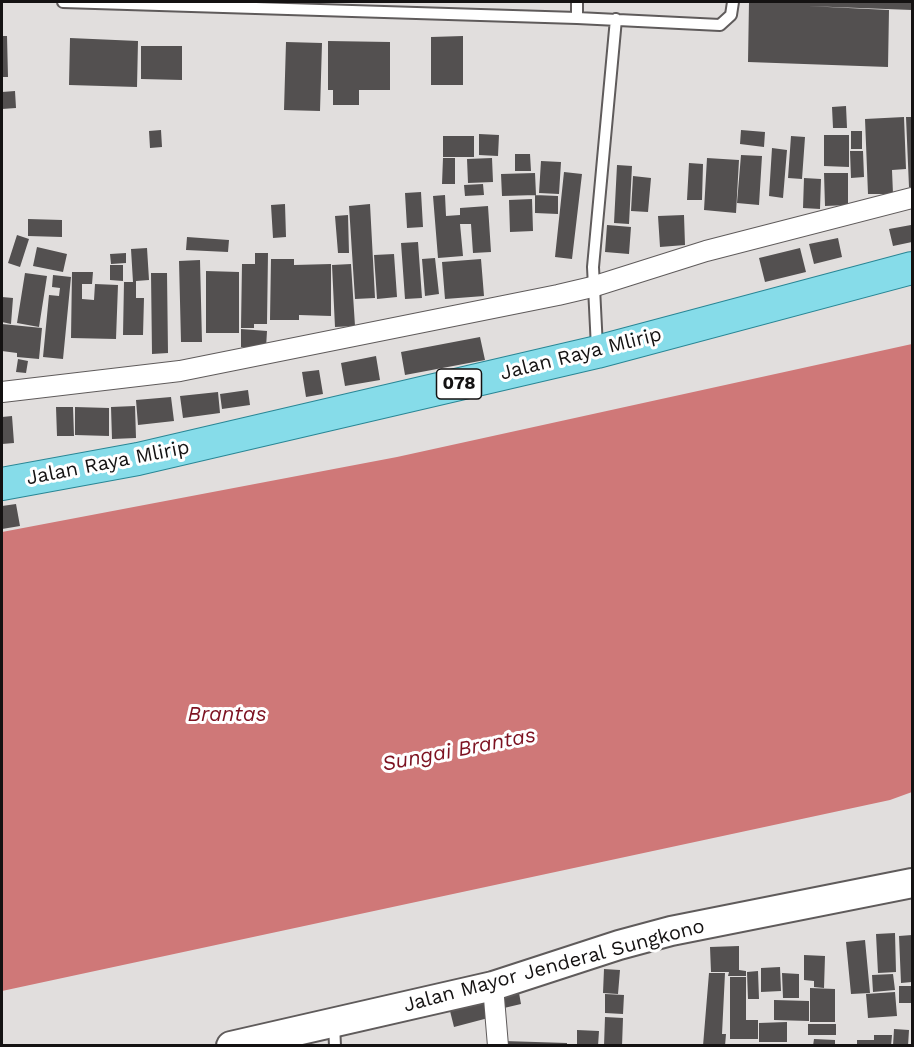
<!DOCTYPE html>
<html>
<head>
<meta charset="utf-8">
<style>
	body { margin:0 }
	#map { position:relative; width:914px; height:1047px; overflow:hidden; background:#e1dedd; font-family:"Work Sans",sans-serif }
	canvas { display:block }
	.frame { position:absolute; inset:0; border:3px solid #141212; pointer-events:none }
</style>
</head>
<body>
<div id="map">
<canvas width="914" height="1047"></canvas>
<div class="frame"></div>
</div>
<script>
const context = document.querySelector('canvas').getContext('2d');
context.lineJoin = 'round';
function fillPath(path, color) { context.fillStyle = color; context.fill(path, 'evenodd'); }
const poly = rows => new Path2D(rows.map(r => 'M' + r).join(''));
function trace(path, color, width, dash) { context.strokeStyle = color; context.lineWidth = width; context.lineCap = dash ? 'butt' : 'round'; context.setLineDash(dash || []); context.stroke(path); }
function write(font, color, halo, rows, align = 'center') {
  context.font = font + ' "Work Sans",sans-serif'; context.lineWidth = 6; context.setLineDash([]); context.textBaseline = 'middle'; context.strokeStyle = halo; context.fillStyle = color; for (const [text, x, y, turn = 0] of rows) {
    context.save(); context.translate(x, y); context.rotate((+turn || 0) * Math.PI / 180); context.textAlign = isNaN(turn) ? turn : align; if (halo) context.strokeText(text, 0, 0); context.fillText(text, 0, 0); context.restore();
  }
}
const water = poly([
	[912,344,912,792,890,800,2,991,2,532,397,457]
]);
const building = poly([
	[749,2,912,2,912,10,807,6,889,10,888,67,748,62],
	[2,36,7,36,8,77,2,77],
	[463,36,463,85,431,85,431,37],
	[70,38,138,41,137,87,69,85],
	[328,41,390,42,390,90,359,90,359,105,333,105,333,90,328,90],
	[286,42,322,43,320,111,284,110],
	[141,46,182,46,182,80,141,79],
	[15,91,16,108,2,109,2,92],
	[846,106,847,128,833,128,832,107],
	[904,117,906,169,892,170,893,194,868,194,865,119],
	[906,117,912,117,912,187,909,187],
	[161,130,162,147,150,148,149,131],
	[741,130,765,132,764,147,740,144],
	[851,131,862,131,862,149,851,149],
	[479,134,499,135,498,156,479,155],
	[824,135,849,135,849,167,824,166],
	[443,136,474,136,474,157,443,157],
	[791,136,805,137,802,179,788,178],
	[772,148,787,150,783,198,769,196],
	[850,151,863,151,864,177,851,178],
	[515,154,530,154,531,171,515,171],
	[741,155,762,156,759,205,737,203],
	[443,158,455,158,455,184,442,184],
	[492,158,493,182,468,183,467,159],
	[707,158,739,160,736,213,704,210],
	[541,161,561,162,559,194,539,193],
	[689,163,703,164,702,200,687,200],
	[617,165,632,166,629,224,614,223],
	[564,172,582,174,572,259,555,257],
	[535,173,536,195,502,196,501,174],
	[824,173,848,173,848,205,825,206],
	[633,176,651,178,648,212,631,211],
	[804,178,821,179,820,209,803,208],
	[483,184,484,195,465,196,464,185],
	[421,192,423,227,407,228,405,193],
	[445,195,446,216,460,215,460,208,488,206,491,252,473,253,471,224,460,224,463,256,438,258,433,196],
	[535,195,558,196,558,214,535,213],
	[532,199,533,231,510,232,509,200],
	[285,204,286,237,273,238,271,205],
	[370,204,375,298,355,299,349,206],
	[348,215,349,253,338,253,335,216],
	[684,215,685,245,660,247,658,216],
	[28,219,62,220,62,237,28,236],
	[607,225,631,227,629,254,605,252],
	[911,225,912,242,893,246,889,229],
	[17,235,29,239,20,267,8,263],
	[187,237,229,240,228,252,186,250],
	[838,238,842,257,814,264,809,244],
	[418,242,422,298,405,299,401,243],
	[37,247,67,254,63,272,33,266],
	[147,248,149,280,136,281,136,298,144,298,143,335,123,335,124,282,133,282,131,249],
	[800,248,806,272,765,282,759,258],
	[126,253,126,263,111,264,110,254],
	[255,253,268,253,267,324,254,324,254,328,241,328,242,264,255,264],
	[394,254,397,297,377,299,374,255],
	[435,258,439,294,425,296,422,259],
	[271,259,294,259,294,265,331,264,331,316,299,315,299,320,270,320],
	[481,259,484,296,445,299,442,262],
	[200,260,202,342,181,342,179,261],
	[351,264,355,326,335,327,332,265],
	[110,265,123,265,123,281,110,280],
	[206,271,239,272,239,333,206,333],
	[72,272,93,272,92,284,82,284,82,299,94,300,95,284,118,285,116,339,71,338],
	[25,273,47,276,39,327,17,323],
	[151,273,167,273,168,353,152,354],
	[53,275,71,277,63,359,43,357,49,295,59,296,60,288,52,287],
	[2,297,13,298,11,324,2,322],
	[2,324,42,328,39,359,17,357,17,353,2,351],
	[241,329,267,331,266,348,241,347],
	[480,337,485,360,405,375,401,352],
	[376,356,380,380,345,386,341,363],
	[18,359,28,361,26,373,16,372],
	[319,370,323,394,306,397,302,372],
	[248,390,250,405,222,409,220,394],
	[218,392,220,413,183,418,180,396],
	[171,397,174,421,138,425,136,400],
	[135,406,136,438,112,439,111,407],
	[56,407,73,407,74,436,57,436],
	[75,407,109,408,109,436,75,435],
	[12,416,14,443,2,444,2,417],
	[16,504,20,526,2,529,2,506],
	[895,933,896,972,878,973,876,934],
	[912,935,912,982,901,983,899,936],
	[865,940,870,993,851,994,846,942],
	[739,946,739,970,746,971,746,976,728,976,729,972,711,972,710,947],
	[804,955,825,956,824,988,814,987,814,981,804,980],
	[780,967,781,991,761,992,761,968],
	[604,969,620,970,618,994,603,993],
	[758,971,759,999,748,999,747,972],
	[709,973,725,973,722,1034,726,1034,725,1046,703,1046],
	[782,973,799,974,799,998,783,998],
	[893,974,895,990,873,992,872,975],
	[730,977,746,977,746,1020,758,1020,758,1039,730,1039],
	[899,986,912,986,912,1003,899,1003],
	[810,988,835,989,835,1022,810,1022],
	[895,992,897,1016,868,1018,866,994],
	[519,993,521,1004,504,1008,502,996],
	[605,994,624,995,623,1014,605,1013],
	[774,1000,809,1001,809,1021,774,1020],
	[488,1001,492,1017,454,1027,450,1011],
	[605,1017,623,1018,622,1046,604,1046],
	[787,1022,787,1042,759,1042,759,1023],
	[808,1024,836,1024,836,1035,808,1035],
	[894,1029,909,1030,908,1046,893,1046],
	[577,1030,599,1031,598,1046,577,1046],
	[874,1035,892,1035,891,1046,857,1046,857,1040,874,1040],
	[814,1039,835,1040,835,1046,813,1046],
	[504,1041,567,1043,567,1046,504,1046]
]);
const service = poly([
	[63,2,577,18,720,25,731,15,733,2],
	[577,18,577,2],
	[597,348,593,267,616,19],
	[334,1024,335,1046]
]);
const minor = poly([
	[2,392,180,371,558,295,592,287,706,251,912,198],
	[493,986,498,1046]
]);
const secondary = poly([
	[231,1046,493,986,619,945,671,931,912,883]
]);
const primary = poly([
	[2,484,138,459,597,352,912,268]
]);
const shields = [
	[459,384,45]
];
const shieldNames = [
	["078",459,384]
];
const streetNames = [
	["Jalan Raya Mlirip",581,354,-14],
	["Jalan Raya Mlirip",108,463,-11],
	["Jalan Mayor Jenderal Sungkono",554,966,-15]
];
const waterNames = [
	["Brantas",227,715],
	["Sungai Brantas",459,750,-11]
];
fillPath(water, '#cf7878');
fillPath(building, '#535050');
trace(service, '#5f5b5b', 14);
trace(minor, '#5f5b5b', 22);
trace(secondary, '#5f5b5b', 32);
trace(primary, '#298695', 34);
trace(service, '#fff', 10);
trace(minor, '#fff', 20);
trace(secondary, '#fff', 28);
trace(primary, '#86dce9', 32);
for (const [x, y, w] of shields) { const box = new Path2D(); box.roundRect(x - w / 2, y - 15, w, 30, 4.5); context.fillStyle = '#fff'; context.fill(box); trace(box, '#141212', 1.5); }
write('bold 18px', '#141212', null, shieldNames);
write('20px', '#141212', '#fff', streetNames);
write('italic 21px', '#7d1221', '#fff', waterNames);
</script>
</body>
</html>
